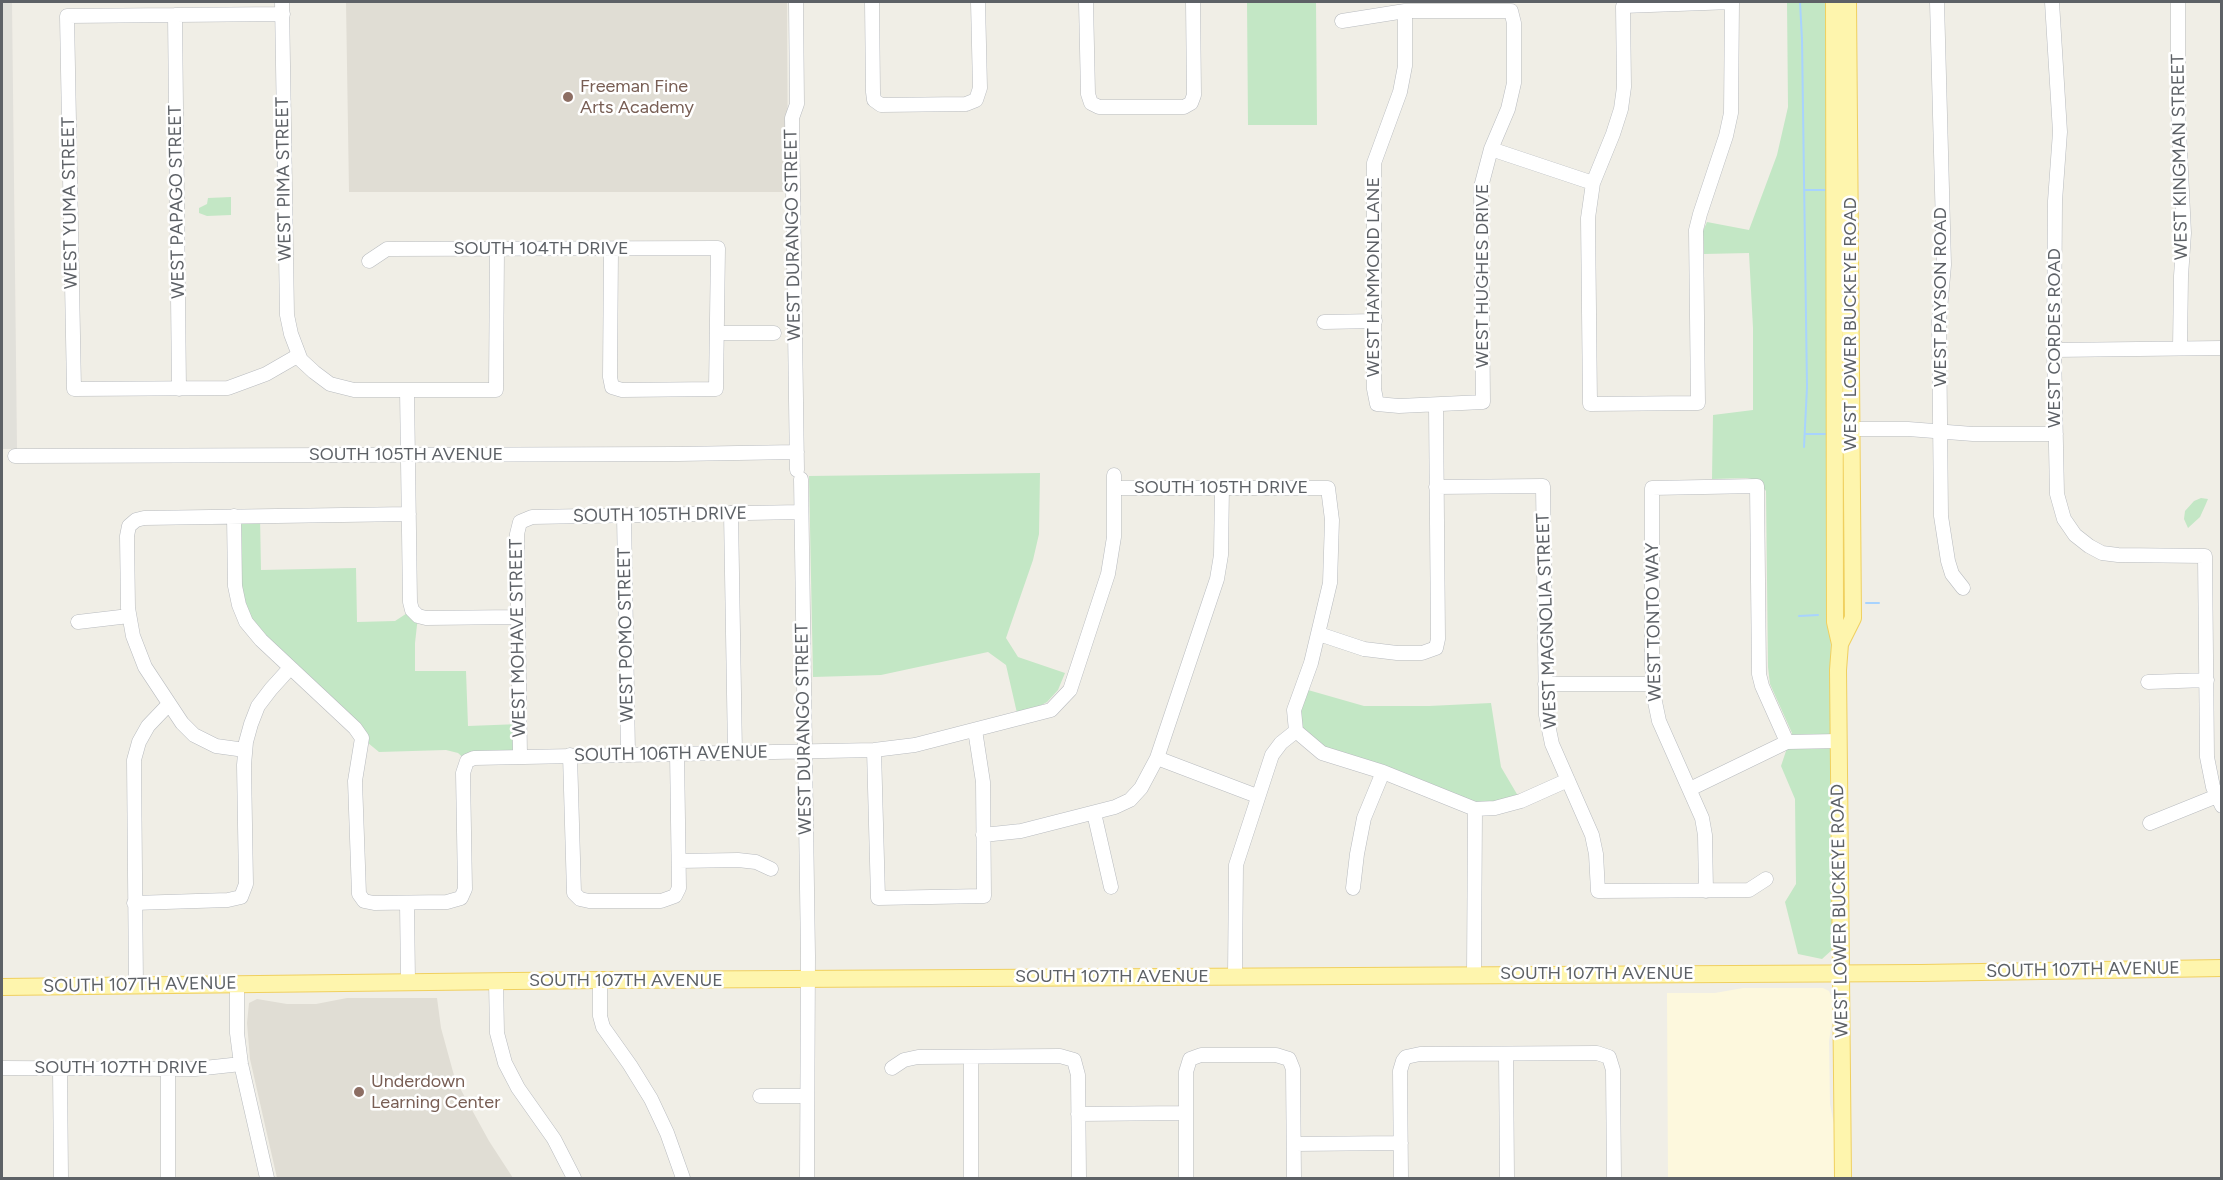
<!DOCTYPE html>
<html>
<head>
<meta charset="utf-8">
<style>
	body { margin:0 }
	#map { position:relative; width:2223px; height:1180px; overflow:hidden; background:#f0eee6; font-family:Figtree,sans-serif }
	canvas { display:block }
	.frame { position:absolute; inset:0; border:3px solid #5d6166; pointer-events:none }
</style>
</head>
<body>
<div id="map">
<canvas width="2223" height="1180"></canvas>
<div class="frame"></div>
</div>
<script>
const context = document.querySelector('canvas').getContext('2d');
context.lineJoin = 'round';
function fillPath(path, color) { context.fillStyle = color; context.fill(path, 'evenodd'); }
const poly = rows => new Path2D(rows.map(r => 'M' + r).join(''));
function trace(path, color, width, dash) { context.strokeStyle = color; context.lineWidth = width; context.lineCap = dash ? 'butt' : 'round'; context.setLineDash(dash || []); context.stroke(path); }
function write(font, color, halo, rows, align = 'center') {
  context.font = font + ' Figtree,sans-serif'; context.lineWidth = 5; context.setLineDash([]); context.textBaseline = 'middle'; context.strokeStyle = halo; context.fillStyle = color; for (const [text, x, y, turn = 0] of rows) {
    context.save(); context.translate(x, y); context.rotate((+turn || 0) * Math.PI / 180); context.textAlign = isNaN(turn) ? turn : align; if (halo) context.strokeText(text, 0, 0); context.fillText(text, 0, 0); context.restore();
  }
}
const commercial = poly([
	[1743,988,1823,988,1829,991,1833,1000,1833,1016,1829,1041,1830,1104,1835,1130,1835,1178,1668,1178,1667,993,1715,993]
]);
const industrial = poly([
	[2,2,12,2,17,449,2,449]
]);
const education = poly([
	[346,2,787,2,788,192,349,192],
	[347,998,437,998,441,1028,455,1079,489,1141,513,1178,277,1178,250,1059,247,1023,249,1003,257,999,287,1004,316,1004]
]);
const green = poly([
	[1247,2,1316,2,1317,125,1248,125],
	[1787,2,1826,2,1833,949,1822,959,1798,954,1785,902,1796,884,1795,799,1781,766,1792,733,1770,684,1768,667,1766,491,1756,480,1747,478,1712,479,1713,415,1753,410,1753,328,1749,253,1704,254,1703,231,1707,222,1749,230,1777,155,1788,107],
	[231,197,231,215,207,216,199,213,199,208,207,204,208,198],
	[1040,473,1039,534,1033,560,1006,638,1018,657,1065,673,1058,690,1047,702,1031,711,1017,713,1006,665,988,652,881,675,813,677,809,476],
	[2201,498,2208,499,2205,506,2200,517,2188,528,2184,519,2185,511,2194,501],
	[234,516,260,516,261,570,356,568,357,622,395,621,412,610,418,616,415,643,415,671,466,671,468,726,520,724,520,756,467,761,458,753,446,750,379,752,362,738,242,614],
	[1301,688,1364,706,1429,706,1491,703,1501,767,1521,801,1475,809,1322,753,1296,731]
]);
const stream = poly([
	[1800,2,1802,40,1807,387,1804,447],
	[1804,190,1825,190],
	[1806,434,1827,434],
	[1866,603,1879,603],
	[1799,616,1818,615]
]);
const minor = poly([
	[282,2,287,315,291,334,299,355],
	[796,2,797,104,792,118,797,470],
	[872,2,873,92,874,100,881,105,966,104,976,100,980,88,978,2],
	[1086,2,1088,94,1091,103,1099,107,1184,107,1191,103,1194,95,1193,2],
	[1732,2,1731,113,1726,136,1700,214,1696,230,1698,403,1590,404,1588,218,1593,183,1613,134,1621,109,1624,87,1623,6,1732,2],
	[1937,2,1944,265,1939,321,1941,516,1948,561,1952,574,1963,588],
	[2052,2,2060,132,2055,201,2054,350,2057,494,2064,519,2075,535,2089,546,2102,553,2118,555,2205,556,2207,757,2213,787,2222,806],
	[2178,2,2178,110,2184,233,2181,276,2180,348],
	[283,14,67,16,74,389,228,388,266,374,299,355,301,360,314,372,330,384,354,390,496,390,497,249],
	[175,15,179,389],
	[1342,21,1405,11,1511,11,1514,23,1514,83,1508,109,1491,149,1481,187,1483,402,1399,406,1377,404,1374,389,1374,163,1400,92,1405,66,1405,11],
	[1491,149,1593,183],
	[369,261,387,249,718,248,716,389,622,390,612,387,610,377,611,249],
	[1324,322,1375,321],
	[717,333,774,333],
	[2054,350,2222,348],
	[407,390,410,602,412,610,418,616,426,618,518,617],
	[1842,429,1908,429,1973,434,2056,434],
	[15,456,678,454,797,452],
	[801,479,808,955,807,1178],
	[1436,487,1543,486,1546,715,1552,744,1592,835,1596,854,1598,891,1749,890,1766,879],
	[1114,488,1328,488,1332,520,1330,583,1311,663,1294,710,1296,731],
	[731,513,735,753],
	[624,515,628,754],
	[234,516,235,586,239,605,246,622,261,640,355,728,362,738,355,781,359,894,364,901,374,903,447,902,461,898,465,889,463,773,467,761,474,758,874,750,915,745,1051,710,1070,690,1108,574,1114,537,1114,475],
	[78,622,129,616],
	[1319,634,1364,649,1397,653,1422,653,1436,648,1438,639,1436,405],
	[2148,682,2207,680],
	[1545,684,1653,684],
	[1296,731,1322,753,1383,772,1475,809,1495,808,1521,801,1568,780],
	[245,750,216,746,194,735,182,723,145,667,133,636,128,608,127,536,129,526,136,520,144,518,409,514],
	[874,750,878,898,984,896,983,782,975,730],
	[570,755,574,893,580,899,589,901,661,901,675,896,679,888,677,753],
	[520,756,517,534,520,522,532,517,801,512],
	[1157,758,1257,796],
	[1690,789,1787,742,1838,741],
	[1094,813,1111,887],
	[2150,823,2217,796],
	[983,835,1021,831,1115,807,1130,800,1141,788,1157,758,1217,579,1221,555,1222,487],
	[679,861,738,860,756,862,771,869],
	[1353,888,1357,854,1364,818,1383,772],
	[1706,891,1705,835,1702,818,1659,721,1654,697,1652,664,1652,488,1757,486,1759,674,1762,686,1787,742],
	[134,903,228,900,241,897,246,884,244,765,246,742,251,724,258,706,271,689,290,668],
	[407,903,408,982],
	[1474,975,1475,809],
	[1235,976,1236,865,1272,755,1281,743,1296,731],
	[600,980,600,1016,603,1027,630,1065,651,1099,667,1133,683,1178],
	[496,981,497,1033,505,1063,518,1088,554,1139,574,1178],
	[237,984,237,1033,241,1064,267,1178],
	[136,986,134,760,139,742,148,726,169,704],
	[1506,1054,1507,1178],
	[971,1057,971,1178],
	[2,1068,195,1069,241,1064],
	[60,1068,61,1178],
	[892,1068,904,1060,918,1057,1060,1056,1074,1060,1078,1075,1079,1178],
	[168,1069,168,1178],
	[760,1096,807,1096],
	[1078,1114,1186,1113],
	[1294,1144,1401,1143],
	[1186,1178,1186,1072,1190,1059,1201,1055,1276,1055,1289,1059,1293,1069,1294,1178],
	[1401,1178,1400,1071,1403,1061,1406,1057,1420,1054,1597,1053,1609,1057,1613,1070,1614,1178]
]);
const major = poly([
	[1834,2,1835,622,1840,644,1838,670,1843,1178],
	[1840,644,1853,618,1848,2],
	[2,987,600,980,1921,973,2222,968]
]);
const markers = [
	[568,97,6,"#8d6e63"],
	[359,1092,6,"#8d6e63"]
];
const educationNames = [
	["Freeman Fine",580,87],
	["Arts Academy",580,108],
	["Underdown",371,1082],
	["Learning Center",371,1103]
];
const streetNames = [
	["WEST KINGMAN STREET",2180,157,-91],
	["WEST PIMA STREET",284,179,-91],
	["WEST PAPAGO STREET",177,202,-91],
	["WEST YUMA STREET",70,203,-91],
	["WEST DURANGO STREET",793,235,-91],
	["SOUTH 104TH DRIVE",541,249],
	["WEST HUGHES DRIVE",1483,276,-90],
	["WEST HAMMOND LANE",1374,277,-90],
	["WEST PAYSON ROAD",1941,297,-90],
	["WEST LOWER BUCKEYE ROAD",1851,324,-90],
	["WEST CORDES ROAD",2055,338,-90],
	["SOUTH 105TH AVENUE",406,455],
	["SOUTH 105TH DRIVE",1221,488],
	["SOUTH 105TH DRIVE",660,515,-1],
	["WEST MAGNOLIA STREET",1547,621,-92],
	["WEST TONTO WAY",1654,622,-91],
	["WEST POMO STREET",626,635,-91],
	["WEST MOHAVE STREET",518,638,-91],
	["WEST DURANGO STREET",804,729,-91],
	["SOUTH 106TH AVENUE",671,754,-1],
	["WEST LOWER BUCKEYE ROAD",1840,911,-91],
	["SOUTH 107TH AVENUE",2083,970,-1],
	["SOUTH 107TH AVENUE",1597,974],
	["SOUTH 107TH AVENUE",1112,977],
	["SOUTH 107TH AVENUE",626,981],
	["SOUTH 107TH AVENUE",140,985,-1],
	["SOUTH 107TH DRIVE",121,1068]
];
fillPath(commercial, '#fdf8dd');
fillPath(industrial, '#e1e0da');
fillPath(education, '#e0ddd4');
fillPath(green, '#c3e7c5');
trace(stream, '#a8d3fe', 2);
trace(minor, '#b8bbbf', 15);
trace(major, '#f0d05f', 18);
trace(minor, '#fff', 14);
trace(major, '#fef5ad', 16);
for (const [x, y, r, color] of markers) { const dot = new Path2D(); dot.arc(x, y, r, 0, 2 * Math.PI); context.fillStyle = color; context.fill(dot); trace(dot, '#fff', 2); }
write('18px', '#785e54', '#fff', educationNames, 'left');
write('18px', '#5d6166', '#fff', streetNames);
</script>
</body>
</html>
